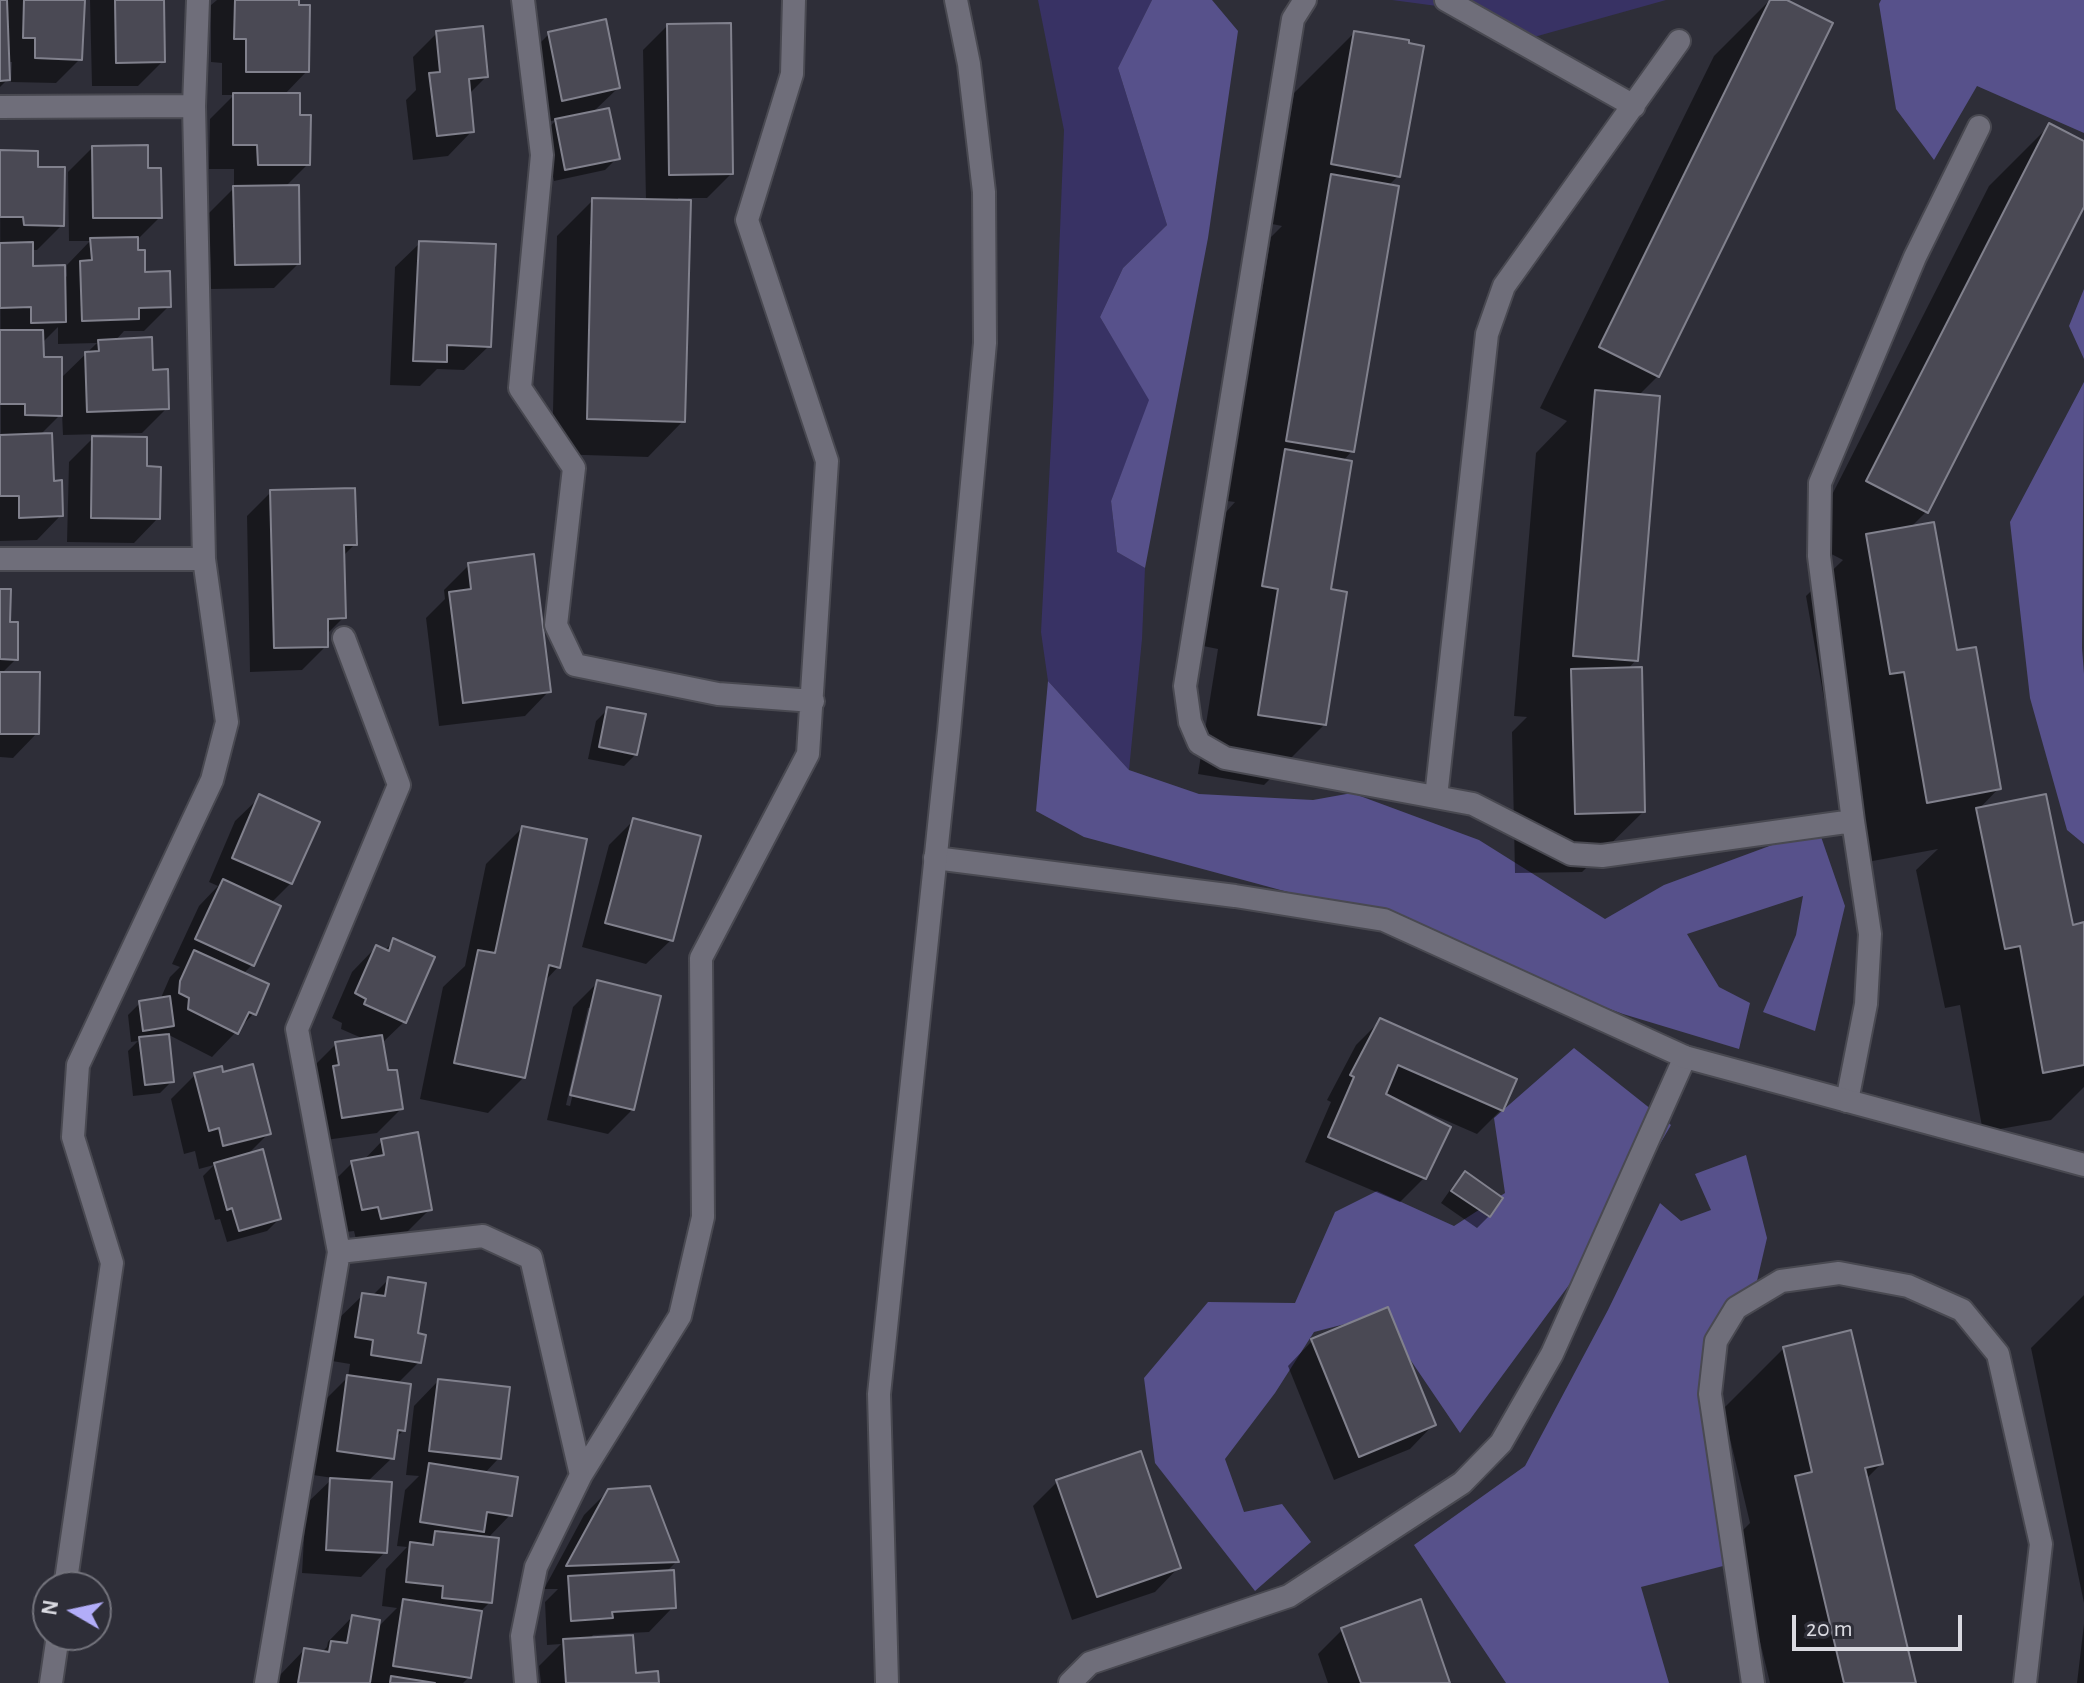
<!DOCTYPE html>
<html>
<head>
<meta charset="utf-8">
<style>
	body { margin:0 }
	#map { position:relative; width:2084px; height:1683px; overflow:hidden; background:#2e2e38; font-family:"Alegreya Sans",sans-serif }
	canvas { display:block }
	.north { position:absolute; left:32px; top:1571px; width:80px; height:80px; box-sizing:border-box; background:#2e2e38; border:2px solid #73737c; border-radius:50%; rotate:279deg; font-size:22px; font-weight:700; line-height:32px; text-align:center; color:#dadae1 }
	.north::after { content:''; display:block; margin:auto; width:28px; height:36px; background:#b2adf9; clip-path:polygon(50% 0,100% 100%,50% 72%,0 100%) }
	.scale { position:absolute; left:1792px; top:1615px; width:170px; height:36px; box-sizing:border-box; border:4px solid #dadae1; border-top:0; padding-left:10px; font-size:24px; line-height:28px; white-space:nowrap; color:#dadae1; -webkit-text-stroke:6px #2e2e38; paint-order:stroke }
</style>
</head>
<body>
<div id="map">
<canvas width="2084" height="1683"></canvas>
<div class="north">N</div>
<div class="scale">20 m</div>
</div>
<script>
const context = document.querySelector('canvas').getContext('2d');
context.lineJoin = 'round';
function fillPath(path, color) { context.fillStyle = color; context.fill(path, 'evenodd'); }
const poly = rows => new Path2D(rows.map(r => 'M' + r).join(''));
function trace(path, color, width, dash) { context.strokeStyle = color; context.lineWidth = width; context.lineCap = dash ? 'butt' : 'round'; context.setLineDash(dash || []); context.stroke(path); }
const green = poly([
	[1038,0,1152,0,1118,68,1167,225,1123,268,1100,317,1150,400,1111,501,1117,552,1145,568,1142,639,1129,770,1048,681,1041,632,1053,406,1064,130],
	[1392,0,1666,0,1502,46,1437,6]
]);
const forest = poly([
	[1152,0,1212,0,1238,31,1208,238,1145,568,1117,552,1111,501,1149,400,1100,317,1123,268,1167,225,1118,68],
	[1881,0,2084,0,2084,133,1977,86,1934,160,1896,109,1879,4],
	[2084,289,2084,359,2069,326],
	[2084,382,2082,648,2084,674,2084,844,2067,830,2030,698,2010,522],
	[1048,681,1129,770,1199,794,1313,800,1352,793,1479,840,1605,919,1664,885,1818,828,1845,906,1815,1031,1763,1012,1796,935,1803,896,1687,934,1719,987,1750,1003,1739,1049,1623,1014,1325,902,1084,837,1036,811],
	[1574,1048,1671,1125,1611,1228,1460,1433,1380,1315,1314,1332,1275,1393,1225,1459,1244,1512,1282,1504,1311,1542,1255,1591,1155,1463,1144,1378,1208,1302,1295,1303,1335,1212,1377,1191,1454,1226,1505,1193,1494,1118],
	[1746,1155,1767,1238,1753,1298,1715,1349,1727,1565,1641,1587,1669,1683,1506,1683,1414,1545,1525,1466,1608,1310,1660,1203,1681,1221,1711,1210,1695,1174]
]);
const shadow = poly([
	[0,0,83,0,80,59,56,83,11,82,12,62,7,62,8,79,0,87],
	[90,0,162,0,163,61,138,86,92,86],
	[217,0,297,0,307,71,284,95,298,117,308,164,285,187,298,264,274,288,211,289,209,213,234,188,234,169,209,169,210,119,234,95,222,95,222,63,211,62,211,5],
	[1770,0,1782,0,1658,376,1638,396,1636,660,1627,670,1643,812,1582,872,1515,873,1512,732,1527,717,1514,716,1536,453,1567,421,1540,408,1714,56],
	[667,26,731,174,707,198,678,198,683,421,648,457,552,454,557,236,593,200,646,201,643,50],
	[437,33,486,77,469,94,472,131,448,156,413,160,406,100,416,90,413,57],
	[1354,33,1398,176,1388,186,1352,451,1343,461,1328,591,1324,725,1264,785,1198,774,1218,649,1203,646,1226,512,1235,502,1227,501,1271,237,1282,226,1272,224,1294,93],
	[549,34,618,88,592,113,617,158,605,170,554,181,544,133,556,120,538,124,525,58],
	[2049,126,2084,143,2084,202,1926,512,1910,528,1955,653,1999,788,1978,810,2072,927,2084,924,2084,1087,2051,1120,1983,1132,1960,1005,1945,1008,1916,870,1938,849,1867,862,1844,731,1830,733,1806,596,1843,560,1808,542,1989,186],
	[92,148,146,170,160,217,136,241,143,274,169,306,144,331,124,331,115,341,151,372,167,408,142,433,63,435,62,413,39,436,61,515,37,540,0,541,0,437,1,437,0,152,36,169,62,225,37,250,31,250,31,268,63,280,67,276,67,265,90,241,69,241,68,172],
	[58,327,58,344,97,343,60,379,42,359,42,343],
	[420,243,489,346,464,370,437,369,420,386,390,385,395,267],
	[93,438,145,468,158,518,134,543,67,542,69,462],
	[271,492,355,544,343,556,344,617,326,635,326,646,302,670,250,672,247,516],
	[469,565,549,691,525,716,439,726,426,618,445,599,444,590],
	[0,591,16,659,1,674,37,733,13,758,0,757],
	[608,709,636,754,624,766,588,759,596,721],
	[260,797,291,883,271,903,252,965,243,974,254,1013,212,1057,167,1034,172,1081,160,1093,133,1096,128,1051,138,1041,131,1042,128,1015,140,1003,160,1000,170,977,180,967,172,964,199,906,218,886,209,882,235,821],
	[634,820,671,940,646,964,582,947,609,845],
	[522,828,558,967,544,982,524,1077,488,1113,420,1099,443,987,465,966,486,864],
	[394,941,404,1022,381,1044,386,1073,401,1109,377,1133,318,1141,312,1068,336,1044,364,1039,341,1029,342,1023,332,1018,352,972,376,947,384,951],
	[598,982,633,1109,608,1134,547,1120,573,1007],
	[588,1008,593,1008,570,1106,566,1105],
	[1380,1021,1501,1110,1477,1134,1415,1107,1414,1110,1424,1178,1400,1202,1305,1162,1331,1102,1327,1100,1356,1045],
	[195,1075,221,1075,269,1133,246,1156,279,1219,267,1231,227,1242,220,1219,215,1220,203,1176,214,1165,199,1169,195,1151,184,1154,171,1099],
	[382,1141,430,1209,406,1233,357,1243,354,1231,338,1233,328,1187,352,1163,363,1161],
	[1465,1174,1489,1216,1477,1228,1441,1203,1453,1186],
	[389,1279,416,1335,419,1362,397,1384,403,1431,395,1438,392,1458,367,1482,385,1552,361,1577,302,1573,306,1504,333,1478,313,1475,323,1402,348,1377,350,1364,332,1361,338,1319,363,1295,372,1296],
	[2084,1295,2084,1603,2031,1348],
	[1312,1341,1434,1424,1410,1449,1334,1480,1288,1366],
	[1784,1348,1881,1464,1866,1479,1914,1683,1770,1683,1735,1538,1750,1523,1723,1409],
	[438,1381,499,1458,484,1474,510,1515,487,1539,490,1602,480,1612,469,1677,463,1683,279,1683,280,1675,304,1650,321,1653,327,1647,328,1642,352,1617,376,1629,397,1608,382,1606,386,1569,407,1547,397,1546,405,1490,419,1476,406,1475,414,1406],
	[1057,1482,1179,1567,1155,1592,1072,1620,1033,1506],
	[609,1490,677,1561,666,1572,673,1607,649,1632,593,1635,589,1640,634,1675,657,1683,541,1683,539,1666,561,1644,547,1645,545,1602,558,1589,544,1589,584,1515],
	[2084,1624,2084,1683,2077,1683],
	[1342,1630,1448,1683,1328,1683,1318,1654]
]);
const building = poly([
	[0,0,7,0,10,80,0,81,0,0],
	[24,0,85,0,82,60,35,58,35,38,23,38,24,0],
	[115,0,164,0,165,62,116,63,115,0],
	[235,0,299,0,299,5,310,5,309,72,246,72,246,39,234,39,235,0],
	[1770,0,1787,0,1833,23,1659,377,1599,347,1770,0],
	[606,19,620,88,562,101,548,32,606,19],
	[731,23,733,174,669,175,667,24,731,23],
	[483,26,488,77,469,79,474,132,437,136,429,73,440,72,436,31,483,26],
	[1354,31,1409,40,1409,43,1424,46,1400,177,1331,164,1354,31],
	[233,93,300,93,300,115,311,115,310,165,258,165,257,145,233,145,233,93],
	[609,108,620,159,565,170,555,119,609,108],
	[2049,123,2084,141,2084,207,1928,513,1866,481,2049,123],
	[148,145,148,168,161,168,162,218,93,218,92,146,148,145],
	[0,150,38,151,38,167,65,167,64,226,24,225,23,217,0,217,0,150],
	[1331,174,1399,186,1354,452,1286,441,1331,174],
	[299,185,300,264,235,265,233,186,299,185],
	[592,198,691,200,685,422,587,419,592,198],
	[138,237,138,250,145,250,145,272,170,271,171,307,139,308,139,319,82,321,80,261,92,260,90,238,138,237],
	[419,241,496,244,491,347,447,345,447,362,413,361,419,241],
	[33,242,33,266,65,265,66,322,31,323,31,307,0,308,0,243,33,242],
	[0,330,43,330,44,357,62,357,62,416,25,415,25,404,0,404,0,330],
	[152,337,153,370,168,369,169,409,87,412,85,352,99,351,98,340,152,337],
	[1595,390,1660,396,1638,661,1573,656,1595,390],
	[52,433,54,481,62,480,63,516,19,518,19,496,0,496,0,435,52,433],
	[92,436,147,437,147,466,161,467,160,519,91,518,92,436],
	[1285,449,1352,461,1331,589,1347,592,1326,725,1258,715,1278,589,1262,586,1285,449],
	[355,488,357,545,344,545,346,618,328,619,328,647,274,648,270,490,355,488],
	[1934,522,1957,650,1976,647,2001,789,1927,803,1904,672,1890,674,1866,534,1934,522],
	[534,554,551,692,463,703,449,592,471,589,468,563,534,554],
	[0,589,11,589,10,622,18,622,18,660,0,659,0,589],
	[1642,667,1645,812,1575,814,1571,669,1642,667],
	[0,672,40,672,39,734,0,734,0,672],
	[607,707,646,714,637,755,599,747,607,707],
	[259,794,320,822,292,884,232,858,259,794],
	[2046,794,2073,925,2084,922,2084,1065,2043,1073,2020,946,2005,949,1976,808,2046,794],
	[633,818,701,836,673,941,605,923,633,818],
	[522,826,587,839,560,968,549,965,525,1078,454,1063,478,950,495,953,522,826],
	[223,879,281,906,254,966,195,939,223,879],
	[393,938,435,957,406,1023,364,1004,366,999,355,993,376,945,389,951,393,938],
	[194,950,269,984,256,1015,249,1012,238,1034,188,1009,189,998,179,993,180,981,194,950],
	[597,980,661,996,634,1110,570,1095,597,980],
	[170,996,174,1026,143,1031,139,1001,170,996],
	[1380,1018,1517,1079,1503,1111,1398,1065,1386,1094,1451,1127,1426,1179,1328,1137,1354,1077,1350,1075,1380,1018],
	[169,1034,174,1082,145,1085,139,1037,169,1034],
	[382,1035,388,1070,397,1070,403,1109,342,1118,333,1066,339,1065,335,1042,382,1035],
	[253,1064,271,1134,223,1146,219,1128,209,1131,194,1073,222,1066,223,1072,253,1064],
	[418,1132,432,1210,381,1219,378,1207,362,1210,351,1161,384,1155,381,1139,418,1132],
	[263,1149,281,1219,239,1231,232,1208,227,1210,214,1163,263,1149],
	[1465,1171,1503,1198,1490,1217,1451,1191,1465,1171],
	[388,1277,426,1283,418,1333,426,1335,421,1363,371,1355,373,1340,355,1337,362,1293,385,1296,388,1277],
	[1388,1307,1436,1425,1359,1457,1311,1339,1388,1307],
	[1851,1330,1883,1464,1865,1468,1916,1683,1844,1683,1795,1476,1812,1472,1783,1347,1851,1330],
	[347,1375,411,1384,405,1431,398,1430,394,1459,337,1451,347,1375],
	[438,1379,510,1387,501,1459,429,1451,438,1379],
	[1141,1451,1181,1568,1097,1597,1056,1480,1141,1451],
	[429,1463,518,1477,512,1516,487,1512,484,1532,420,1522,429,1463],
	[330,1478,392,1482,387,1553,326,1550,330,1478],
	[650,1486,679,1562,566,1566,608,1489,650,1486],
	[435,1531,499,1538,492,1603,442,1598,443,1586,406,1582,410,1542,433,1545,435,1531],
	[674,1570,676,1608,612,1612,613,1618,571,1621,568,1576,674,1570],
	[403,1599,482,1611,471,1678,393,1666,403,1599],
	[1421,1599,1450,1683,1361,1683,1341,1628,1421,1599],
	[352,1615,380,1620,370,1683,298,1683,304,1648,329,1652,331,1641,347,1643,352,1615],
	[633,1635,636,1673,658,1671,659,1683,566,1683,563,1639,633,1635],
	[391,1676,435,1683,390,1683,391,1676]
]);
const service = poly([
	[1305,0,1293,19,1185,686,1190,722,1199,743,1225,758,1473,804,1571,854,1602,856,1853,821],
	[1446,0,1634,106],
	[1436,797,1487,334,1504,286,1679,41],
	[1847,1101,1866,1004,1870,934,1853,821,1819,556,1820,483,1915,257,1979,127],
	[1070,1683,1090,1663,1289,1596,1462,1483,1501,1443,1552,1354,1685,1057],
	[1753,1683,1710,1394,1716,1341,1736,1308,1781,1281,1839,1273,1908,1286,1962,1310,1998,1354,2041,1544,2025,1683]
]);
const minor = poly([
	[523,0,542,155,520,388,574,468,556,625,575,665,718,694,813,701],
	[0,107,194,106],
	[0,559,204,559],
	[935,858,1235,896,1384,920,1685,1057,2084,1165],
	[339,1252,483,1236,531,1258,581,1475],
	[65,1587,112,1263,73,1137,78,1065,212,780,227,722,204,559,194,106,198,0],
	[51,1683,58,1635],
	[266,1683,339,1252,297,1029,399,785,344,638],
	[526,1683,522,1636,536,1567,581,1475,680,1316,703,1217,701,958,808,754,827,461,747,220,792,74,794,0]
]);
const tertiary = poly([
	[887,1683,879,1394,949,731,985,343,984,192,969,64,956,0]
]);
fillPath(green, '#383264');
fillPath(forest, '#57518b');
fillPath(shadow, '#0007');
fillPath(building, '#4a4954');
trace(building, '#81818d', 2);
trace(service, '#494951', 26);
trace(minor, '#494951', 26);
trace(tertiary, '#494951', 26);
trace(service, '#6f6e7a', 22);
trace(minor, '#6f6e7a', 22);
trace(tertiary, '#6f6e7a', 22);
</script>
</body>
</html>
